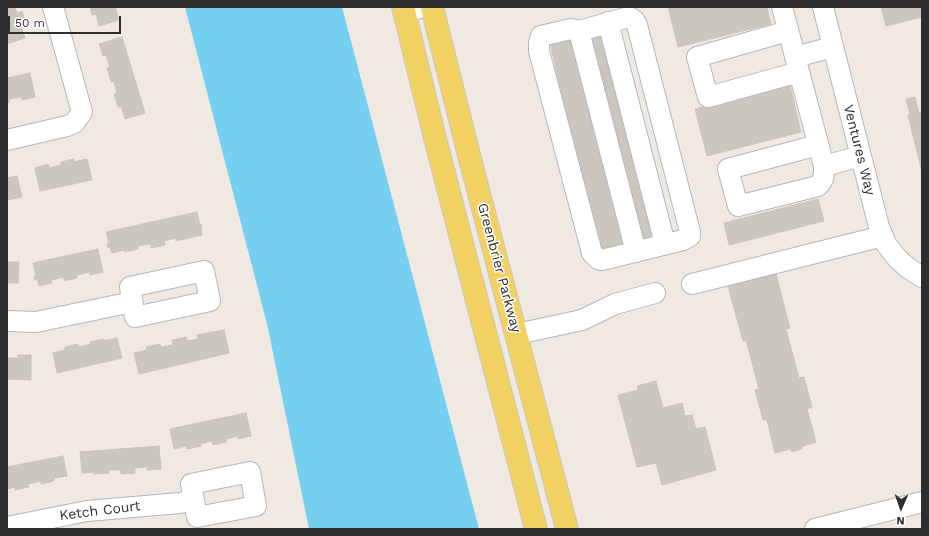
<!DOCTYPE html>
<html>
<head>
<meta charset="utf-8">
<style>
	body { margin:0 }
	#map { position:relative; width:929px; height:536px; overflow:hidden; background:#efe9e1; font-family:"Work Sans",sans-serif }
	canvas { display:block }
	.frame { position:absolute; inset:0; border:8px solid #2e2e2e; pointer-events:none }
	.north { position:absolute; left:881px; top:488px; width:40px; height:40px; -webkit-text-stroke:3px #fff; paint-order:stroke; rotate:182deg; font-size:11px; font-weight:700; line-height:16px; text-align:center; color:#2e2e2e }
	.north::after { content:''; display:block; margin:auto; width:14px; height:18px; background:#2e2e2e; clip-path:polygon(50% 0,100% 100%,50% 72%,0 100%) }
	.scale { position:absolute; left:8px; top:16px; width:113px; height:18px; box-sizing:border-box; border:2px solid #2e2e2e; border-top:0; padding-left:5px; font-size:12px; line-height:14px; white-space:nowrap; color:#2e2e2e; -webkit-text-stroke:3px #fff; paint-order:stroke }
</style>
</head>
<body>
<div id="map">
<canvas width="929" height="536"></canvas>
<div class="frame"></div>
<div class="north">N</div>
<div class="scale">50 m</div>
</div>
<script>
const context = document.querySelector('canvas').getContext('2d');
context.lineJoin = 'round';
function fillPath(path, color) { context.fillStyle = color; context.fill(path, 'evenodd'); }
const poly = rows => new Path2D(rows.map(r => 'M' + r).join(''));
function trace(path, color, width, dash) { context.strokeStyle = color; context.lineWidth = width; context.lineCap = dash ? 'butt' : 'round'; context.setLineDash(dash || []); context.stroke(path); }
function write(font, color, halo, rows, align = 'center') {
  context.font = font + ' "Work Sans",sans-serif'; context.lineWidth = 3; context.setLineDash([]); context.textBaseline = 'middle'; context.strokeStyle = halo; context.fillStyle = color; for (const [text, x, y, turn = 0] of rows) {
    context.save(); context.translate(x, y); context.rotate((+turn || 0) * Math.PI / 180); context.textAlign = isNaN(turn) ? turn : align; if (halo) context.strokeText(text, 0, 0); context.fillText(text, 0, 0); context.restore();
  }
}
const water = poly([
	[185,7,342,7,479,529,309,529,268,328]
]);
const building = poly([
	[7,7,15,7,17,13,22,11,26,24,21,26,25,38,7,44,7,7],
	[90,7,115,7,119,20,99,26,96,14,92,15,90,7],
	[668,7,767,7,771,24,678,47,668,7],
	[881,7,922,7,922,17,886,26,881,7],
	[608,35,654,237,637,242,591,39,608,35],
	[577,36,624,245,597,251,550,42,577,36],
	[122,37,145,113,125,119,121,106,118,107,114,94,117,93,114,81,111,82,107,68,110,67,106,55,103,56,99,44,122,37],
	[30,73,35,97,22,100,21,97,9,99,9,103,7,103,7,78,30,73],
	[790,85,801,132,707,156,695,109,790,85],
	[915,97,919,113,922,112,922,172,908,115,910,115,906,99,915,97],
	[74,159,74,162,87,159,92,180,40,191,35,168,48,164,49,168,61,165,61,162,74,159],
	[17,176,22,197,7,200,7,178,17,176],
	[818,199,824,221,729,245,724,223,818,199],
	[197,212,200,225,201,224,202,235,176,241,176,238,164,241,165,245,151,248,150,244,138,246,138,249,125,252,124,250,112,253,110,247,108,248,107,244,109,243,106,232,197,212],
	[98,249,103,272,90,275,89,272,77,275,77,278,64,281,64,277,51,280,52,283,39,286,37,279,35,280,34,276,36,276,33,263,98,249],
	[7,262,19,262,18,283,7,283,7,262],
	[776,274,790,328,786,329,799,378,804,377,812,407,807,409,816,442,801,447,802,449,792,452,791,449,775,453,767,420,763,420,755,390,759,389,746,340,743,341,728,286,749,281,748,278,756,275,757,279,776,274],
	[224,330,229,353,139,374,134,353,147,350,146,347,160,344,161,347,173,345,172,340,186,337,187,341,198,339,197,335,224,330],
	[117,338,122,358,57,373,53,353,65,350,65,347,78,344,79,347,91,344,90,342,104,339,104,341,117,338],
	[18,355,31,355,31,380,7,379,7,358,18,358,18,355],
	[656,381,663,408,682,403,685,416,692,415,696,429,705,427,716,470,662,485,656,463,637,467,618,395,638,390,637,386,656,381],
	[246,413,251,436,238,439,238,436,226,439,226,442,213,445,212,441,200,444,201,446,187,449,186,446,174,449,170,429,246,413],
	[159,446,161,469,147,470,147,467,135,468,135,473,121,474,121,470,108,470,109,473,94,474,94,472,82,473,80,452,159,446],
	[63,456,67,476,54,478,54,481,41,484,41,481,28,484,29,487,15,490,15,487,7,489,7,467,63,456]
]);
const minor = poly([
	[782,7,824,166,861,156],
	[823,7,879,227,886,244,897,258,908,268,922,277],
	[404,12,423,7],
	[629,17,634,20,637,25,690,232,690,236,683,240,602,260,598,259,592,253,539,51,539,43,541,36,571,29,579,31,629,17],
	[608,22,665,244],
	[579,31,636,252],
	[788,31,697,57,708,97,799,72],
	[795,57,833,47],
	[7,140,67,126,74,123,82,112,53,7],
	[818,145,728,169,738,206,818,186,823,179,824,173,824,166],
	[204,271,210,301,135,317,130,287,204,271],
	[692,284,883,236],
	[7,321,36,322,132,302],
	[517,334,582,320,615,304,655,293],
	[250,472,256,506,197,517,191,484,250,472],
	[7,527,87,511,180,503,194,500],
	[815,529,922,502]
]);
const major = poly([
	[403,7,435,138,536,529],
	[432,7,470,159,567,529]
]);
const streetNames = [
	["Ventures Way",859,150,76],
	["Greenbrier Parkway",499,268,75],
	["Ketch Court",100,511,-7]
];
fillPath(water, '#75cff0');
fillPath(building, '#cbc7bf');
trace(building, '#cbc5ba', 1);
trace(minor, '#b4b7c1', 22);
trace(major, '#c9c9c9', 24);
trace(minor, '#fff', 20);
trace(major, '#f2d163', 22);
write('14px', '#2e2e2e', '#fff', streetNames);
</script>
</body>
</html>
